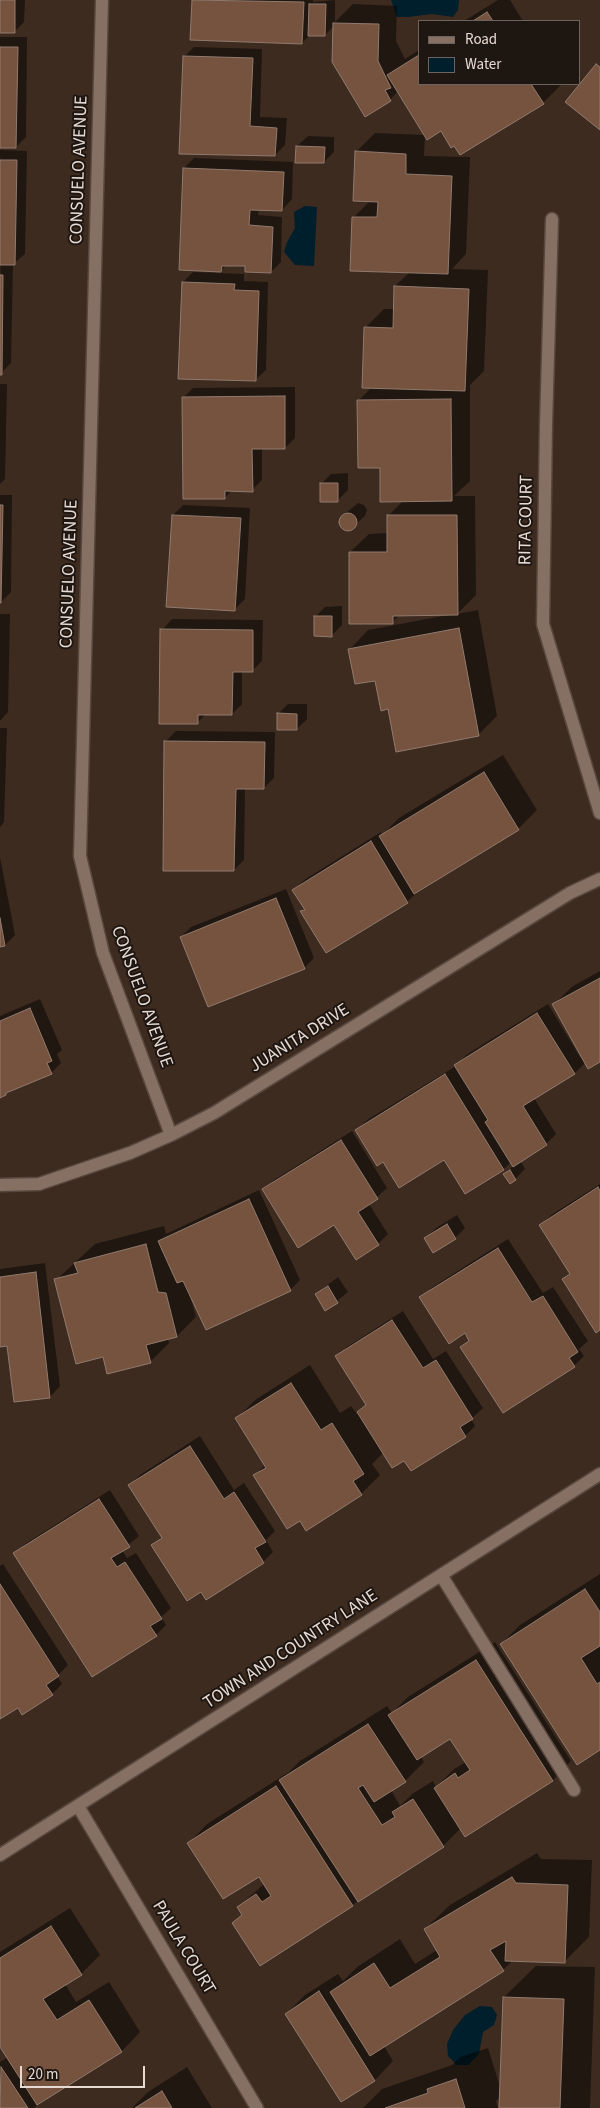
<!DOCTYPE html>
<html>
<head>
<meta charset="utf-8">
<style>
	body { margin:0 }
	#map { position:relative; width:600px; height:2108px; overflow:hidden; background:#3e2b20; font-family:"Source Sans 3",sans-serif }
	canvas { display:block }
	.legend { position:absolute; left:418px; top:20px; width:162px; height:65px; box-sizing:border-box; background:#1e1611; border:1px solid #6e645f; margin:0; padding:6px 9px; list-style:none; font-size:15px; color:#e7dad3 }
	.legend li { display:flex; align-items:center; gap:10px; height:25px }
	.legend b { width:25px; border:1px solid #6e645f }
	.scale { position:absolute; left:20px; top:2066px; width:125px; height:22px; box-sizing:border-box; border:2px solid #e7dad3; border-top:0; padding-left:6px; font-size:15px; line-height:18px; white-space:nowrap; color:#e7dad3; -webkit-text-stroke:4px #1e1611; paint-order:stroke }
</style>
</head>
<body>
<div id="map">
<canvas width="600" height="2108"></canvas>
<ul class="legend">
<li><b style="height:6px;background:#857063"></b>Road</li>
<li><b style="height:14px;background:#001f2c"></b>Water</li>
</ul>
<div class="scale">20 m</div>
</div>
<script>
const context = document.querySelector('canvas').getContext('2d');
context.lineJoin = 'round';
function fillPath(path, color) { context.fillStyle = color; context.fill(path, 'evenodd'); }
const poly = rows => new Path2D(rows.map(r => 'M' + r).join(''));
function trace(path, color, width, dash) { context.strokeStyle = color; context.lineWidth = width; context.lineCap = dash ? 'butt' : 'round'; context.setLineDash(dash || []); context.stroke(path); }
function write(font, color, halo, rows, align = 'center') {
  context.font = font + ' "Source Sans 3",sans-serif'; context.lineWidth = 4; context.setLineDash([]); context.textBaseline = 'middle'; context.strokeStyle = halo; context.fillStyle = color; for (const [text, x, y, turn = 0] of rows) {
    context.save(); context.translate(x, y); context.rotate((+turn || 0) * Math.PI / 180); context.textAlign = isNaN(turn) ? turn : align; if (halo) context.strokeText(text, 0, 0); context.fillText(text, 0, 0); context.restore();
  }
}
const water = poly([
	[391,0,459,0,458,10,453,17,432,14,408,17,397,17],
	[305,206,317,207,314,266,295,265,284,252,287,242,295,228,294,212],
	[480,2006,492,2007,497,2015,494,2025,483,2032,479,2054,468,2065,457,2065,448,2056,447,2044,453,2030,465,2015]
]);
const shadow = poly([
	[0,0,25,0,24,22,14,32,0,32],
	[193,0,313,0,313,2,335,0,335,22,353,4,397,6,396,41,405,59,419,50,419,84,562,84,543,103,442,129,398,91,390,100,334,26,325,35,310,35,302,43,192,39],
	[498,0,510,0,523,21,464,21],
	[0,37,27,37,26,137,16,147,0,147],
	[194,47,262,49,260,117,287,118,285,145,275,155,184,57],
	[375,133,425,135,424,156,470,157,466,254,452,269,488,270,484,371,470,385,470,481,454,496,475,496,476,595,457,614,478,610,497,716,478,735,389,708,376,679,350,649,368,630,448,615,400,614,392,623,350,552,369,534,388,533,388,516,404,500,381,467,358,401,372,387,365,328,384,309,395,309,395,286,410,272,354,217,371,200,356,152],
	[308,136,334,137,334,152,324,162,297,146],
	[0,150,27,151,25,254,13,264,11,363,1,373],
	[194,158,293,162,292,199,282,210,259,209,258,215,282,217,281,262,271,272,247,265,227,265,221,270,184,168],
	[193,272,244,274,244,281,268,282,266,370,255,380,183,282],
	[0,384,7,384,5,479,0,484],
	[295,387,295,438,285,448,262,448,262,480,252,490,232,490,225,498,183,398,193,388],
	[348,473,348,490,338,500,321,484,331,474],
	[0,495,12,495,11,592,1,602],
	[358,503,364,505,367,510,365,516,349,530,343,529,340,523,341,517],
	[183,505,250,508,245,599,235,609,173,515],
	[342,606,342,625,332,635,315,617,325,607],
	[0,614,10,614,8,712,0,721],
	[172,619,263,620,262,661,252,671,242,671,242,704,232,714,206,714,197,723,162,630],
	[288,704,307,704,307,719,297,729,278,714],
	[0,728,7,728,4,822,0,827],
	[176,731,275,732,274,778,264,788,245,788,244,860,234,870,166,741],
	[503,755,537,810,518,829,417,892,407,902,302,912,305,908,294,890,304,880,381,832,382,835,399,818],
	[0,857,15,935,5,945,0,946],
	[286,889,314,958,304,968,181,937,191,927],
	[600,971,600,1061,586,1062,575,1073,534,1098,556,1134,546,1144,520,1160,525,1169,515,1179,510,1182,505,1174,513,1166,511,1162,504,1169,466,1192,445,1159,383,1160,357,1130,367,1120,456,1066,466,1055,548,1004,580,1057,582,1056,554,1004,573,986],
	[40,999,62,1050,57,1054,61,1063,51,1073,0,1096,0,1016],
	[352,1131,387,1188,369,1204,388,1234,378,1244,264,1190,274,1180],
	[600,1184,600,1329,563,1280,571,1272,541,1225,551,1215],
	[259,1190,300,1280,290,1290,191,1299,196,1317,177,1336,168,1338,169,1343,150,1362,104,1355,56,1280,95,1244,164,1226,166,1234],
	[457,1215,465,1228,455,1238,433,1251,426,1238,436,1228],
	[508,1239,543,1293,553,1287,588,1341,579,1349,584,1356,575,1365,566,1352,574,1366,462,1347,470,1339,465,1332,421,1298,431,1288],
	[45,1263,60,1386,50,1397,8,1345,0,1346,0,1269],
	[338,1277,348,1292,326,1310,316,1294],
	[403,1311,433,1359,446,1351,483,1408,471,1419,475,1426,465,1436,411,1470,404,1459,384,1452,372,1464,380,1475,361,1494,300,1519,255,1475,265,1465,236,1419,255,1400,310,1365,340,1413,351,1406,357,1414,367,1404,337,1357,347,1347],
	[200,1436,234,1490,244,1483,275,1531,266,1540,273,1552,263,1562,202,1590,153,1545,162,1536,130,1485,140,1475],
	[110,1490,139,1536,122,1550,127,1558,136,1553,171,1608,161,1617,166,1625,156,1635,15,1554,25,1544],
	[3,1564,68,1665,57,1676,62,1684,52,1694,18,1706,0,1718,0,1566],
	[600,1574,600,1749,501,1644,520,1625],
	[495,1642,571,1761,553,1780,466,1836,461,1828,443,1846,352,1905,234,1923,243,1914,238,1907,265,1883,259,1875,189,1843,207,1824,289,1772,300,1761,387,1706,392,1713,408,1697],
	[451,1737,466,1762,454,1769,436,1787,433,1781,412,1794,400,1806,391,1790,405,1781,424,1762,421,1757],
	[537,1853,541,1859,592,1860,589,1937,564,1962,513,1960,503,1970,384,2046,393,2061,375,2080,342,2100,286,2014,305,1995,338,1974,343,1981,357,1967,400,1939,415,1964,437,1950,425,1929,450,1905],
	[70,1908,100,1955,81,1974,65,1984,76,2002,109,1982,140,2032,122,2051,41,2101,34,2108,0,2108,0,2062,8,2057,0,2044,0,1952],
	[536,1966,595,1967,590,2108,501,2108,501,2096,496,2101,498,2108,363,2108,382,2089,452,2065,460,2057,488,2048,501,2090,504,1997],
	[187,2067,212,2108,132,2108,148,2092]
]);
const building = poly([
	[0,0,15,0,15,33,0,33,0,0],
	[192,0,304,2,302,44,190,40,192,0],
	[309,4,326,4,325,36,308,36,309,4],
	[487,12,493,21,473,21,487,12],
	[333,23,379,24,378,61,391,88,385,90,391,101,365,117,332,62,333,23],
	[0,47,18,47,16,148,0,148,0,47],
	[419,55,419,84,531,84,544,104,460,155,454,146,451,148,441,131,427,140,387,75,419,55],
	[183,56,253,58,250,126,277,128,275,156,179,154,183,56],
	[596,64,600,67,600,130,565,102,596,64],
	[296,146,325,147,324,163,295,163,296,146],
	[355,151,406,154,406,174,452,176,448,274,350,271,352,217,377,217,378,202,353,201,355,151],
	[0,160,17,160,15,265,0,265,0,160],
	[183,168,284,172,282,211,250,210,249,225,273,227,271,273,245,272,245,266,222,266,221,272,179,270,183,168],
	[0,275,3,275,2,375,0,375,0,275],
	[182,282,235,284,234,290,259,291,256,381,178,379,182,282],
	[394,286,469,289,465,391,362,388,364,327,393,328,394,286],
	[285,396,285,449,252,449,253,492,225,491,225,499,183,499,182,397,285,396],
	[451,399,452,501,380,502,380,468,358,468,357,400,451,399],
	[320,483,338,483,338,502,320,502,320,483],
	[0,505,3,505,1,603,0,603,0,505],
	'339 522a9 9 0 1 1 18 0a9 9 0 1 1-18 0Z',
	[172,515,241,518,235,611,166,607,172,515],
	[387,515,457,515,458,615,393,616,393,624,349,624,349,552,387,552,387,515],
	[314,616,332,616,332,637,314,636,314,616],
	[459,628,479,736,396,752,388,709,381,711,375,681,355,684,348,649,459,628],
	[160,629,253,630,253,672,233,672,232,715,198,715,198,724,159,724,160,629],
	[277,713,297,714,297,730,277,730,277,713],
	[164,741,265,742,264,789,236,789,234,871,163,871,164,741],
	[484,772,519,830,414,894,379,836,484,772],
	[371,841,408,903,326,953,300,911,305,910,292,890,371,841],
	[276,898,305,969,208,1007,180,937,276,898],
	[0,918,5,946,0,947,0,918],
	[600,978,600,1062,588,1069,552,1004,600,978],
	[30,1008,52,1061,47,1063,52,1074,6,1093,6,1095,0,1098,0,1021,30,1008],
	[537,1013,575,1074,523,1106,547,1145,513,1167,485,1122,488,1120,454,1065,537,1013],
	[445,1074,504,1170,465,1194,444,1160,399,1188,383,1162,377,1166,355,1130,445,1074],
	[341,1140,378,1199,358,1212,379,1245,356,1260,334,1225,298,1248,262,1189,341,1140],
	[510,1170,516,1180,510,1184,503,1174,510,1170],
	[598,1187,600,1191,600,1330,596,1333,562,1279,570,1274,539,1225,598,1187],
	[249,1199,291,1291,206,1330,183,1281,177,1283,158,1241,249,1199],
	[447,1224,456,1239,433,1253,424,1238,447,1224],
	[146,1244,158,1292,166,1293,177,1337,146,1345,151,1363,107,1374,103,1357,76,1364,54,1279,78,1273,74,1263,146,1244],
	[498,1248,532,1302,543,1296,578,1352,569,1358,575,1367,503,1413,460,1347,469,1341,465,1333,449,1344,419,1297,498,1248],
	[36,1272,50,1398,14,1402,7,1346,0,1347,0,1277,36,1272],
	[328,1286,338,1303,325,1311,315,1294,328,1286],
	[392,1320,423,1368,436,1360,473,1419,460,1427,466,1437,411,1471,404,1461,392,1468,357,1412,366,1405,335,1356,392,1320],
	[291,1383,321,1430,332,1423,364,1474,353,1481,362,1495,306,1531,300,1521,287,1529,253,1475,266,1468,235,1418,291,1383],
	[190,1446,224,1499,234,1492,266,1542,255,1548,264,1563,206,1600,201,1592,187,1601,151,1545,162,1538,128,1485,190,1446],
	[99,1499,130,1547,111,1558,117,1567,125,1562,162,1619,150,1626,157,1636,92,1677,13,1553,99,1499],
	[0,1584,59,1676,46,1685,53,1695,22,1715,18,1708,0,1719,0,1584],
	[585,1589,600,1612,600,1646,581,1658,597,1684,600,1682,600,1750,577,1765,500,1644,585,1589],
	[476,1660,553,1781,465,1837,434,1788,455,1773,458,1778,470,1770,450,1739,417,1760,388,1715,476,1660],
	[368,1724,406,1782,374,1802,363,1785,358,1788,382,1825,395,1817,392,1812,413,1799,444,1847,358,1902,279,1780,368,1724],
	[276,1786,353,1906,260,1966,232,1923,242,1915,237,1907,256,1894,262,1902,271,1896,259,1877,223,1899,187,1843,276,1786],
	[512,1877,516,1883,568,1885,565,1963,505,1961,506,1941,490,1950,504,1971,370,2056,330,1992,374,1963,390,1988,440,1957,424,1929,512,1877],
	[51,1926,82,1975,43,1999,57,2020,89,2000,122,2052,37,2105,0,2047,0,1958,51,1926],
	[319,1991,375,2081,341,2102,285,2014,319,1991],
	[503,1997,564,1999,560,2108,499,2108,503,1997],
	[1,2067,28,2108,0,2108,1,2067],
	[456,2079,465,2108,385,2108,428,2093,427,2089,456,2079],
	[162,2091,172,2108,135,2108,162,2091]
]);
const minor = poly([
	[102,0,80,856,103,953,171,1135],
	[552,219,546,425,543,624,600,813],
	[0,1185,39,1184,130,1153,171,1135,214,1113,570,893,600,879],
	[441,1575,574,1790],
	[78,1806,257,2108],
	[0,1855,600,1474]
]);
const streetNames = [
	["CONSUELO AVENUE",80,170,-88],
	["RITA COURT",527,520,-89],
	["CONSUELO AVENUE",70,574,-88],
	["CONSUELO AVENUE",141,997,70],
	["JUANITA DRIVE",300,1039,-32],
	["TOWN AND COUNTRY LANE",291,1650,-33],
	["PAULA COURT",183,1948,59]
];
fillPath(water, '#001f2c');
fillPath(shadow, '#0007');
fillPath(building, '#76533e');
trace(building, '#907a6e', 1);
trace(minor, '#57473e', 15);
trace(minor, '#857063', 12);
write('18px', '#e7dad3', '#1e1611', streetNames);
</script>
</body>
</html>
